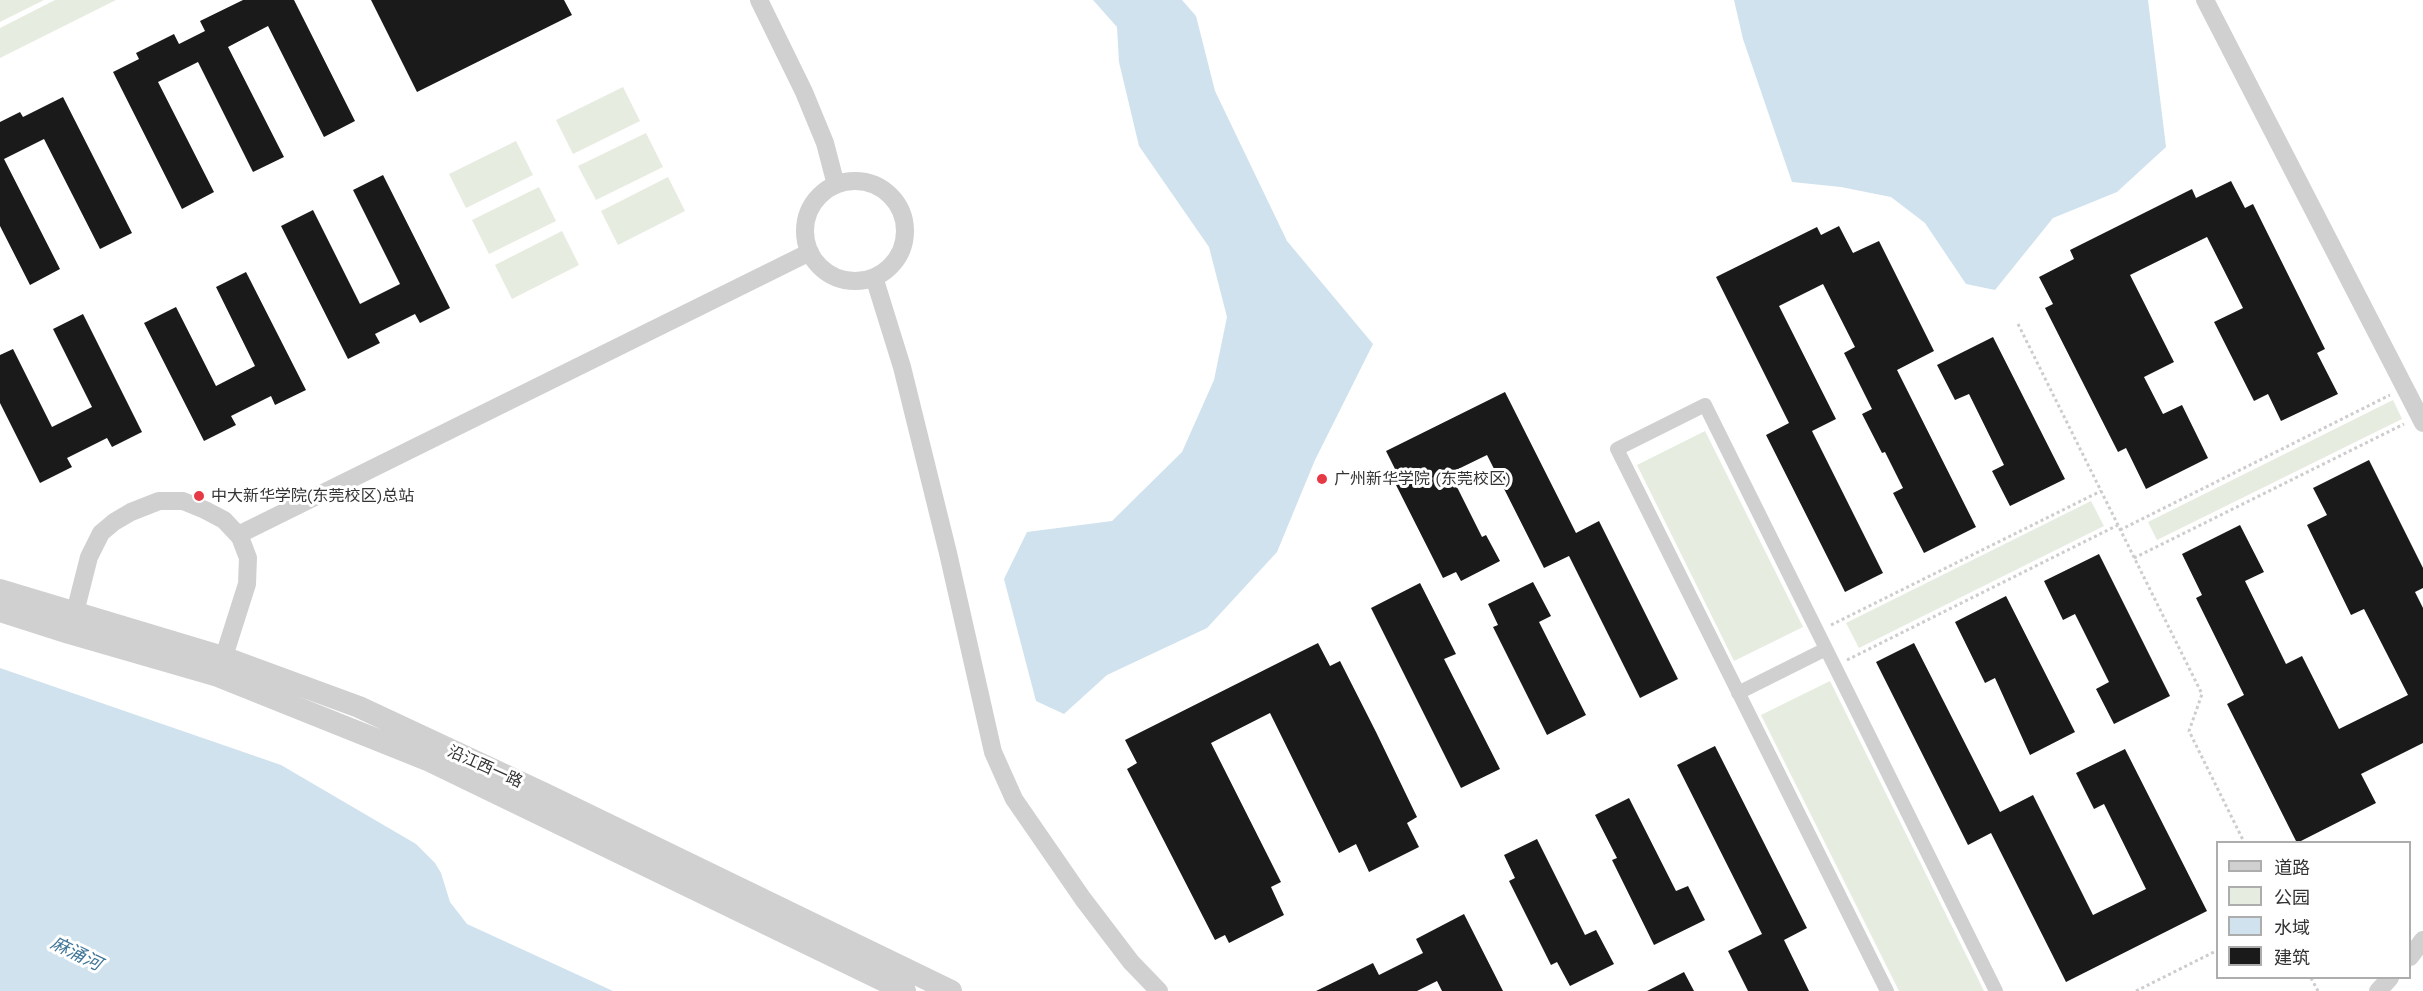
<!DOCTYPE html>
<html>
<head>
<meta charset="utf-8">
<style>
	body { margin:0 }
	#map { position:relative; width:2423px; height:991px; overflow:hidden; background:#fff; font-family:"Work Sans","Noto Sans SC",sans-serif }
	canvas { display:block }
	.legend { position:absolute; left:2216px; top:841px; width:195px; height:138px; box-sizing:border-box; background:#fff; border:2px solid #adadad; margin:0; padding:8px 10px; list-style:none; font-size:18px; color:#333 }
	.legend li { display:flex; align-items:center; gap:12px; height:30px }
	.legend b { width:30px; border:2px solid #adadad }
</style>
</head>
<body>
<div id="map">
<canvas width="2423" height="991"></canvas>
<ul class="legend">
<li><b style="height:8px;background:#d0d0d0"></b>道路</li>
<li><b style="height:16px;background:#e6ecdf"></b>公园</li>
<li><b style="height:16px;background:#cfe2ee"></b>水域</li>
<li><b style="height:16px;background:#1a1a1a"></b>建筑</li>
</ul>
</div>
<script>
const context = document.querySelector('canvas').getContext('2d');
context.lineJoin = 'round';
function fillPath(path, color) { context.fillStyle = color; context.fill(path, 'evenodd'); }
const poly = rows => new Path2D(rows.map(r => 'M' + r).join(''));
function trace(path, color, width, dash) { context.strokeStyle = color; context.lineWidth = width; context.lineCap = dash ? 'butt' : 'round'; context.setLineDash(dash || []); context.stroke(path); }
function write(font, color, halo, rows, align = 'center') {
  context.font = font + ' "Work Sans","Noto Sans SC",sans-serif'; context.lineWidth = 6; context.setLineDash([]); context.textBaseline = 'middle'; context.strokeStyle = halo; context.fillStyle = color; for (const [text, x, y, turn = 0] of rows) {
    context.save(); context.translate(x, y); context.rotate((+turn || 0) * Math.PI / 180); context.textAlign = isNaN(turn) ? turn : align; if (halo) context.strokeText(text, 0, 0); context.fillText(text, 0, 0); context.restore();
  }
}
const green = poly([
	[0,0,44,0,0,22],
	[55,0,116,0,0,58,0,28],
	[623,87,640,121,573,154,556,120],
	[646,133,663,167,596,200,578,166],
	[516,141,533,175,466,208,449,174],
	[668,177,685,211,618,245,601,211],
	[539,187,556,221,489,254,472,220],
	[562,231,579,265,512,299,495,265],
	[2393,400,2402,419,2157,540,2148,522],
	[1705,431,1803,627,1734,661,1637,465],
	[2091,501,2104,526,1859,648,1846,623],
	[1830,681,1984,991,1899,991,1761,715]
]);
const water = poly([
	[1093,0,1182,0,1196,16,1215,91,1287,241,1373,344,1315,460,1277,552,1207,628,1107,675,1064,714,1036,701,1004,579,1027,532,1112,521,1182,452,1214,380,1227,317,1209,247,1139,146,1119,62,1117,27],
	[1734,0,2148,0,2166,147,2117,192,2053,218,1995,290,1966,284,1925,223,1891,197,1841,187,1792,182,1743,39],
	[0,668,281,765,416,844,435,863,441,873,450,902,467,924,613,991,0,991]
]);
const building = poly([
	[243,0,294,0,355,121,324,137,268,26,228,47,284,157,253,172,198,62,158,82,214,192,182,209,113,72,139,59,136,53,174,34,179,44,205,31,200,21],
	[371,0,564,0,572,15,417,92],
	[63,97,132,233,100,249,44,139,4,159,60,269,30,285,0,226,0,122,20,112,23,117],
	[383,175,450,308,420,323,415,314,375,334,380,343,348,359,281,226,313,210,360,304,400,284,353,190],
	[2231,181,2245,208,2253,204,2325,349,2317,353,2338,394,2281,421,2268,394,2254,401,2214,322,2243,308,2207,237,2130,275,2174,362,2144,377,2163,414,2182,405,2208,458,2146,489,2126,448,2118,452,2045,308,2053,304,2039,277,2074,259,2070,250,2192,189,2196,198],
	[1839,226,1853,253,1879,241,1934,351,1897,370,1976,527,1924,553,1893,493,1903,488,1885,452,1882,453,1862,414,1872,409,1844,353,1855,347,1823,284,1779,306,1836,419,1812,431,1883,573,1845,592,1766,435,1789,423,1716,277,1817,227,1821,235],
	[246,272,306,390,275,405,271,396,231,416,236,425,204,441,144,323,176,307,216,386,255,366,216,287],
	[83,314,142,432,112,447,107,438,67,458,72,467,40,483,0,403,0,355,13,349,52,427,92,407,53,329],
	[1993,337,2065,479,2010,506,1992,471,2004,465,1969,394,1955,400,1937,365],
	[1505,392,1576,533,1599,521,1678,679,1640,698,1569,556,1544,568,1487,455,1450,473,1482,537,1486,535,1500,561,1461,581,1456,572,1443,578,1396,485,1402,483,1386,451],
	[2369,460,2423,568,2423,588,2415,592,2423,608,2423,743,2361,774,2376,803,2297,843,2227,704,2244,695,2196,598,2202,595,2182,554,2240,525,2264,572,2245,581,2286,664,2302,656,2339,729,2408,695,2364,609,2351,615,2307,525,2327,515,2313,488],
	[2099,554,2170,696,2114,724,2096,689,2109,682,2075,614,2063,620,2044,581],
	[1533,582,1551,616,1539,622,1586,715,1547,735,1493,627,1498,625,1488,604],
	[1420,583,1456,654,1444,659,1500,769,1461,788,1371,608],
	[2006,596,2075,732,2030,755,1995,678,1985,683,1955,622],
	[1318,643,1330,666,1340,661,1376,732,1417,817,1407,823,1419,847,1369,872,1356,844,1339,853,1270,713,1211,743,1281,882,1271,887,1284,915,1229,943,1225,935,1215,940,1127,769,1137,763,1125,740],
	[1914,643,2000,812,2033,795,2093,915,2146,889,2104,804,2094,809,2076,773,2125,749,2207,911,2066,982,1991,833,1968,845,1876,662],
	[1715,746,1807,928,1784,940,1809,991,1748,991,1728,951,1762,934,1677,765],
	[1629,798,1676,891,1688,886,1705,920,1654,945,1612,860,1617,858,1595,815],
	[1537,839,1585,935,1596,930,1614,964,1570,986,1557,962,1551,965,1509,881,1515,878,1504,855],
	[1464,914,1503,991,1442,991,1437,981,1417,991,1316,991,1373,963,1379,975,1423,953,1416,939],
	[1684,972,1694,991,1647,991]
]);
const path = poly([
	[2018,324,2202,694,2189,731,2244,842],
	[2120,530,2390,395],
	[2134,558,2404,424],
	[1831,625,2101,491],
	[1847,660,2118,525],
	[2311,978,2318,991],
	[2136,991,2218,950]
]);
const pedestrian = poly([
	[1738,693,1826,649],
	[1887,991,1617,449,1705,405,1996,991]
]);
const minor = poly([
	[759,0,804,92,825,143,836,185],
	[2205,0,2423,423],
	'805 231a50 50 0 1 1 100 0a50 50 0 1 1-100 0Z',
	[874,277,902,367,948,553,993,752,1014,799,1083,899,1131,962,1159,991],
	[238,535,810,252],
	[72,624,89,557,101,533,114,522,131,512,159,501,183,501,205,510,224,520,240,537,248,558,247,584,220,669],
	[2410,957,2423,940],
	[2378,991,2390,978]
]);
const tertiary = poly([
	[0,590,223,657,359,707,545,794,951,991],
	[0,611,69,633,218,676,430,761,905,991]
]);
const markers = [
	[1322,479,6,"#e63946"],
	[199,496,6,"#e63946"]
];
const poiNames = [
	["广州新华学院 (东莞校区)",1334,479],
	["中大新华学院(东莞校区)总站",211,496]
];
const streetNames = [
	["沿江西一路",485,767,24]
];
const waterNames = [
	["麻涌河",76,954,26]
];
fillPath(green, '#e6ecdf');
fillPath(water, '#cfe2ee');
fillPath(building, '#1a1a1a');
trace(path, '#cdcdcd', 3, [3, 3]);
trace(pedestrian, '#d0d0d0', 14);
trace(minor, '#d0d0d0', 18);
trace(tertiary, '#d0d0d0', 22);
for (const [x, y, r, color] of markers) { const dot = new Path2D(); dot.arc(x, y, r, 0, 2 * Math.PI); context.fillStyle = color; context.fill(dot); trace(dot, '#fff', 2); }
write('16px', '#333', '#fff', poiNames, 'left');
write('16px', '#333', '#fff', streetNames);
write('italic 18px', '#3f7597', '#fff', waterNames);
</script>
</body>
</html>
